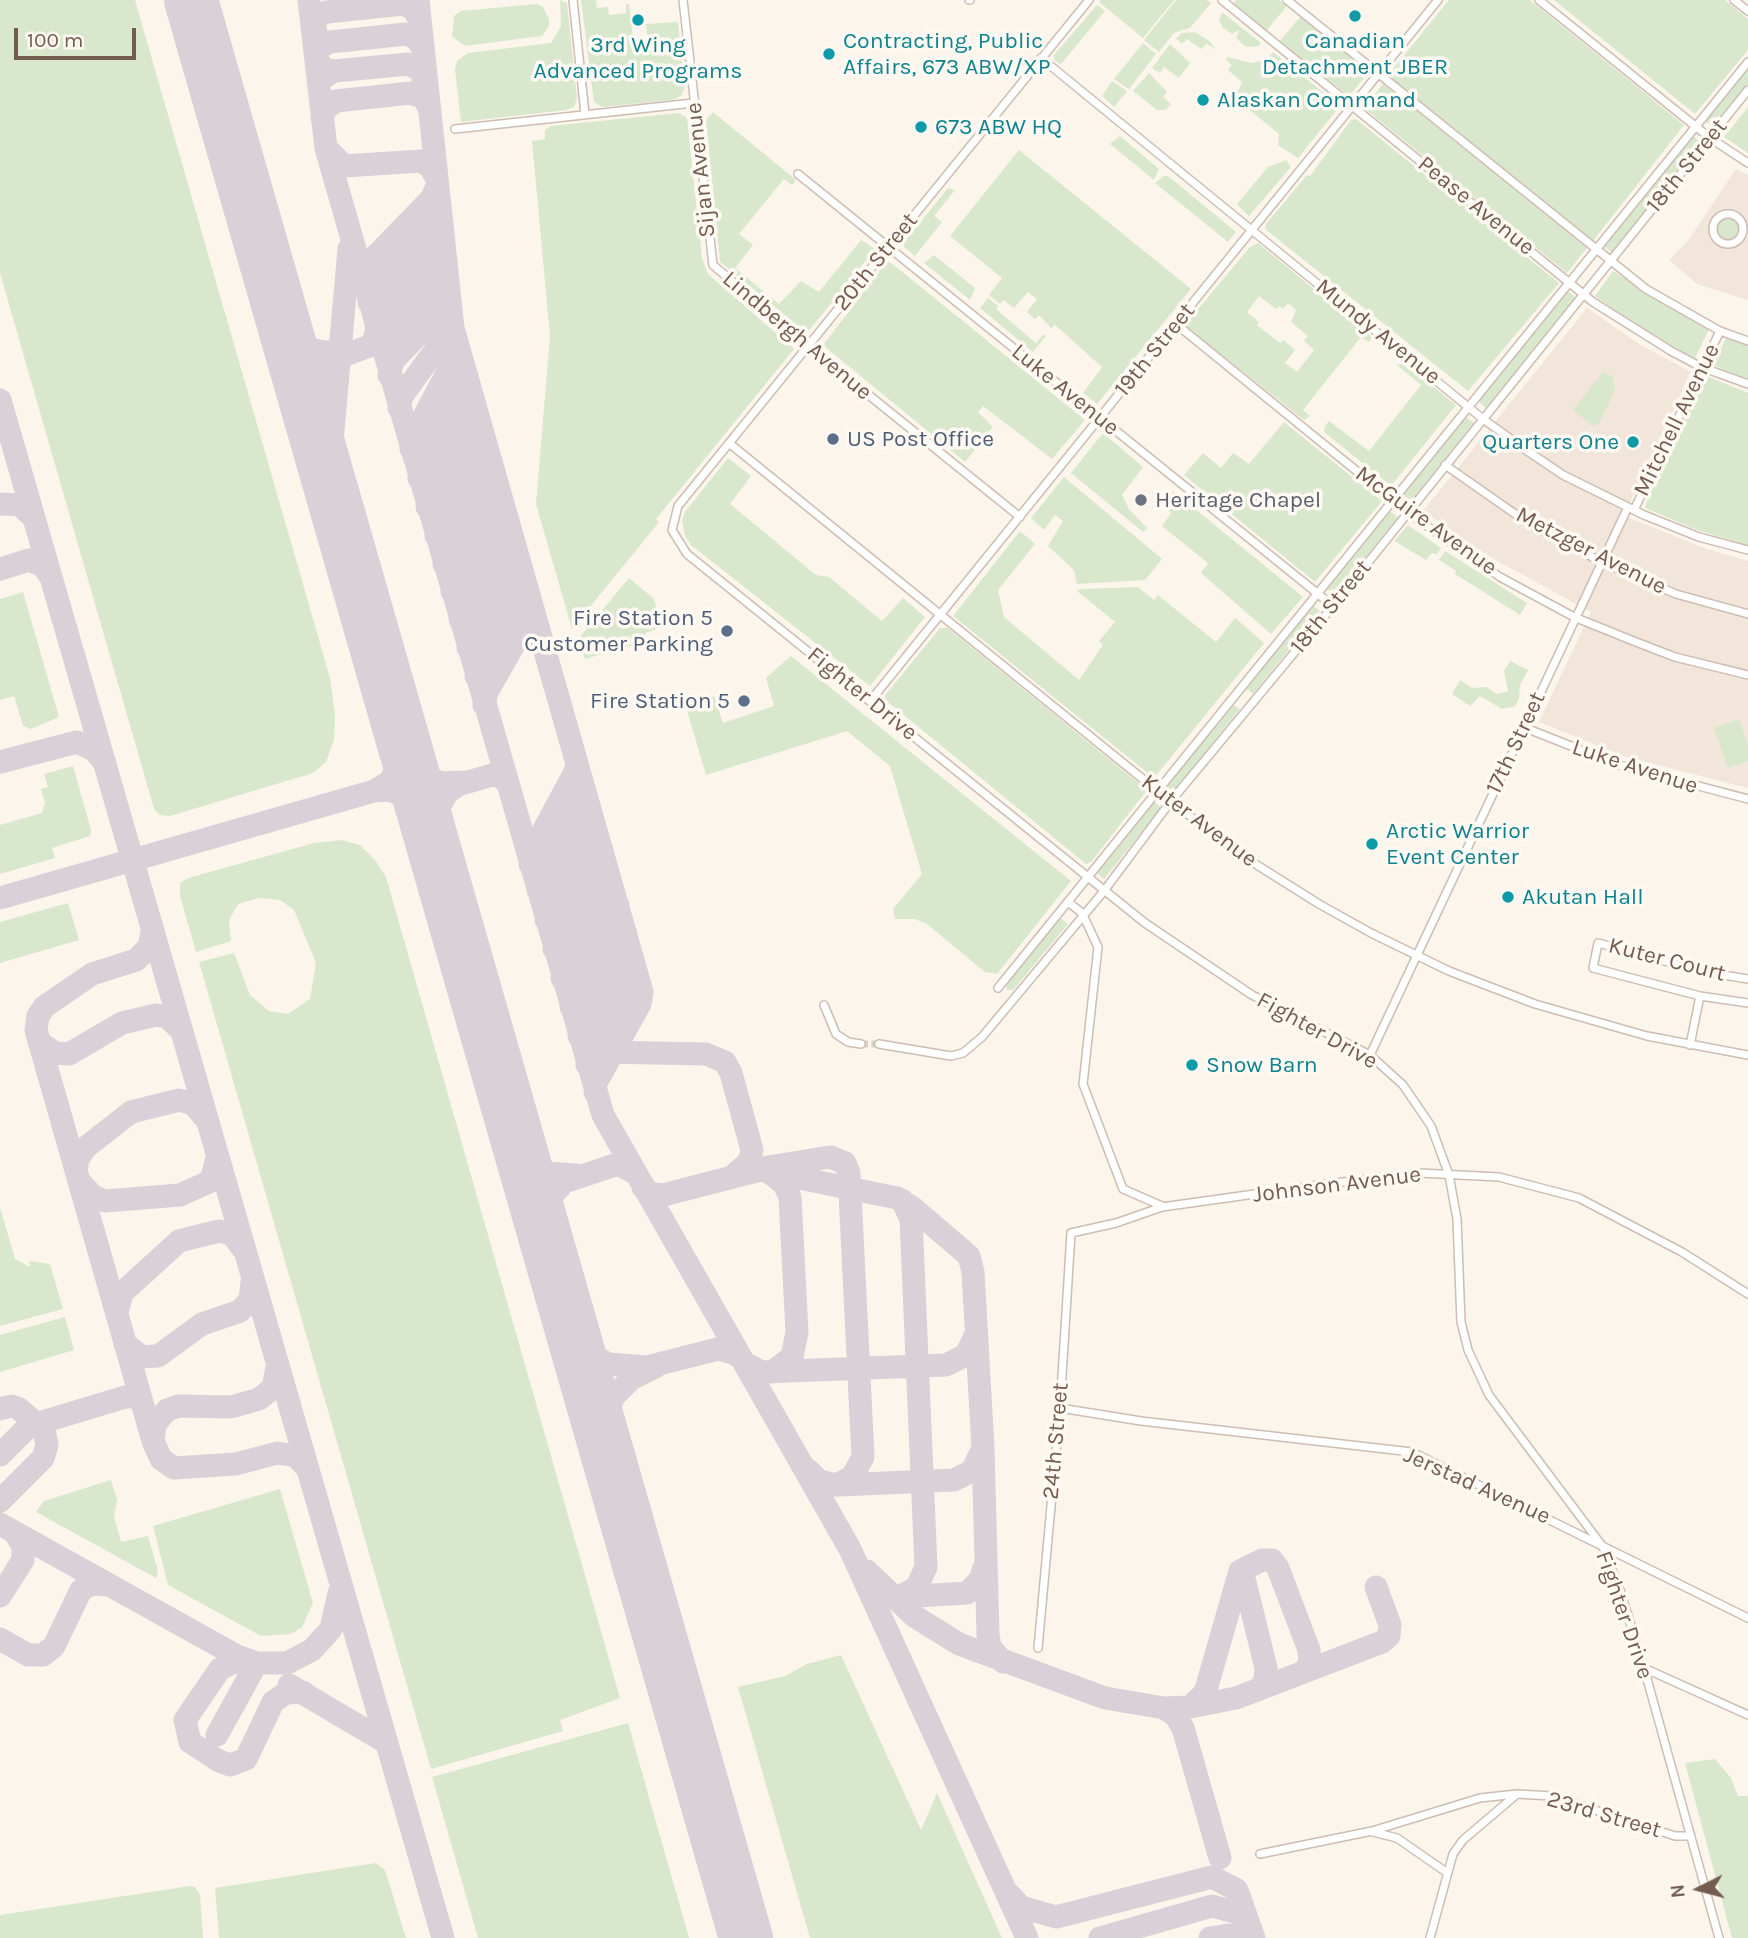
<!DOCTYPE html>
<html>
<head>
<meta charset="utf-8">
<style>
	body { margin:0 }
	#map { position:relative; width:1748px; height:1938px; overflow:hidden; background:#fbf5ec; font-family:Karla,sans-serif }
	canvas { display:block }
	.north { position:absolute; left:1664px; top:1854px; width:70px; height:70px; -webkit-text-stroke:5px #fef9f3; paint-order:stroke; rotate:264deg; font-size:19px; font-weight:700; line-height:28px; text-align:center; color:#745c51 }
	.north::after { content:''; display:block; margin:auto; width:24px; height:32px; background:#745c51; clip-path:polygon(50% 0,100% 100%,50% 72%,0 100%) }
	.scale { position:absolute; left:14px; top:28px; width:122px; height:32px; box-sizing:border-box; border:4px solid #745c51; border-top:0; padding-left:9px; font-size:21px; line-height:24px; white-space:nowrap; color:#745c51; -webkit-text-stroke:5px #fef9f3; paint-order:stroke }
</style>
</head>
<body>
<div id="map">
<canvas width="1748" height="1938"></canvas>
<div class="north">N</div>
<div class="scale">100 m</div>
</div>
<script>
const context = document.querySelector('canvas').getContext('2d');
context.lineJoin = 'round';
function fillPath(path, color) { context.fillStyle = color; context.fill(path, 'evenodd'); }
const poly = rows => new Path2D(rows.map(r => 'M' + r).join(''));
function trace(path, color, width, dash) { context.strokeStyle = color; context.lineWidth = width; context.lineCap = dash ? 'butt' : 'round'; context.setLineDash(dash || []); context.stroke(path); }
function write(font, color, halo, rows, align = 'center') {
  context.font = font + ' Karla,sans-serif'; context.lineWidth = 7; context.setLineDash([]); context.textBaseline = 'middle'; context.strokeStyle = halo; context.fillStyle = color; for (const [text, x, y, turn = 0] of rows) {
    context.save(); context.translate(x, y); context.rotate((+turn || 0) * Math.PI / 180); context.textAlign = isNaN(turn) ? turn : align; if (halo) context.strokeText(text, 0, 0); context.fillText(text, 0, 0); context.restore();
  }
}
const residential = poly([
	[1736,169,1748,175,1748,300,1697,284,1669,260,1688,241],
	[1587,308,1639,344,1691,372,1632,497,1627,517,1707,549,1748,561,1748,788,1623,756,1539,722,1591,612,1490,557,1423,511]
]);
const green = poly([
	[0,0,135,0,330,678,335,716,334,740,326,762,313,773,170,816,160,815,154,809,0,273],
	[560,0,567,3,577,98,574,107,566,110,461,122,455,69,457,61,468,53,551,43,561,26],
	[581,0,596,0,597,8,608,7,609,15,626,13,626,4,629,4,634,47,648,46,646,24,678,22,685,87,681,96,672,100,602,107,594,102],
	[1101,0,1174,0,1143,38,1099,2],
	[1176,0,1207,0,1211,3,1190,28,1174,33,1159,52,1144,40],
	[1236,0,1279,0,1287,6,1266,31,1233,4],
	[1449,0,1530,0,1684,125,1593,241,1392,80,1392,70],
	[1554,0,1725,0,1748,19,1748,50,1695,114],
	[537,4,543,7,549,19,549,26,542,36,465,46,452,36,454,16,461,11],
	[1097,5,1105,11,1061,64,1055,61,1054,55],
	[1222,12,1261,43,1258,46,1246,47,1236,38,1239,30,1232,34,1223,28,1219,20],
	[1301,16,1369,72,1349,96,1280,41],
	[1195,32,1209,41,1216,49,1206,44,1201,49,1187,39,1182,44,1176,38,1182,33],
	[1143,43,1156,54,1129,89,1114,79],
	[1170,44,1190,63,1179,78,1164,67,1160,73,1152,68],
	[1273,52,1340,106,1298,158,1278,145,1279,134,1235,98,1242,82,1228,70,1232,65,1226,60,1228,57,1251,63,1266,60],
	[1748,68,1748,85,1714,127,1705,121],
	[1149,73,1167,92,1163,97,1171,104,1166,110,1157,110,1133,91],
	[1112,81,1127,91,1114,107,1102,96],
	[1383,84,1587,248,1567,273,1364,108],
	[1748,107,1748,153,1724,137],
	[713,112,796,180,792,185,784,179,739,234,753,245,735,268,779,304,801,281,819,292,861,240,875,249,807,333,720,262,706,120],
	[679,113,687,118,702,258,708,274,794,349,656,519,659,522,572,629,536,504,550,336,532,141,545,139,545,130,550,126],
	[1356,119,1559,283,1468,391,1265,229,1266,224,1307,175,1310,176,1351,120],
	[1120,136,1159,169,1154,180,1110,144],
	[1693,136,1701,143,1612,253,1604,246],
	[1019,150,1191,289,1097,404,1083,393,1102,367,1055,325,1051,328,1039,315,1035,319,1027,312,1037,299,1028,292,1014,308,1004,300,1000,304,989,295,1002,278,950,236],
	[1286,160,1291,167,1249,216,1237,204,1268,167],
	[1164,176,1168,176,1236,232,1228,242,1155,183],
	[948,188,955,190,934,216,942,222,915,256,904,247,904,242],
	'1716 230a11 11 0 1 1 22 0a11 11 0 1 1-22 0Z',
	[1258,243,1372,337,1369,342,1361,337,1303,410,1310,416,1304,420,1187,327,1189,320,1250,247],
	[1259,296,1276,309,1279,306,1283,309,1288,303,1296,310,1291,322,1308,336,1304,341,1314,350,1297,372,1285,363,1295,350,1283,340,1280,343,1257,325,1259,322,1247,312],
	[934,255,975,288,970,300,924,263],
	[890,262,1085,420,1052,459,983,406,978,412,993,427,965,462,823,345,886,263],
	[1613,271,1709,329,1695,358,1645,332,1595,296],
	[1568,291,1576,298,1486,408,1478,401],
	[988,298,998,306,996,309,1036,343,1044,334,1046,336,1033,352,980,308],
	[1726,338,1748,345,1748,380,1713,365],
	[1404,363,1456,405,1391,486,1324,432,1325,426,1329,421,1369,451,1421,385,1397,365],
	[1603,372,1612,376,1615,390,1599,423,1593,426,1573,410],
	[1704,375,1748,393,1748,545,1700,531,1645,508,1650,490],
	[1466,417,1474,423,1410,502,1402,495],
	[1284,422,1382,501,1315,582,1184,475,1203,453,1221,468,1233,453,1249,464],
	[1103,433,1143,467,1122,495,1129,509,1147,528,1143,532,1071,473],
	[728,458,751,476,730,504,816,575,829,577,882,621,903,598,925,617,870,686,691,545,685,536,682,520,685,512],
	[1064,477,1162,559,1145,580,1077,584,1074,570,1048,546,1063,521,1055,515,1044,530,1031,518],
	[1173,491,1303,597,1271,634,1201,573,1208,563,1162,526,1171,513,1163,505],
	[1390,511,1398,517,1335,596,1327,589],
	[1408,525,1441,548,1437,554,1432,553,1426,560,1394,541],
	[1020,531,1035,544,998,590,1004,617,1079,680,1103,645,1099,641,1115,622,1077,591,1081,589,1138,587,1154,600,1158,595,1216,642,1235,618,1264,643,1154,778,953,616],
	[1445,551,1527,603,1520,615,1455,574,1456,571,1439,560],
	[629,578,654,599,662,627,645,633,647,641,585,659,579,638],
	[23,592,59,717,31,729,23,726,14,696,0,700,0,599],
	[1312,605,1320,611,1253,694,1246,688],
	[940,628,948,628,1147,790,1091,862,1086,864,883,698],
	[791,656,1071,881,997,974,985,972,927,924,915,919,895,919,893,909,922,874,890,766,847,731,706,775,686,707,714,696,723,723,774,706,766,678],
	[1510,661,1528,670,1520,685,1519,698,1515,706,1502,709,1480,696,1470,706,1452,694,1460,680,1472,688,1487,687,1496,694,1508,691,1504,671],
	[1232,704,1240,709,1173,792,1165,786],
	[1739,719,1748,745,1748,761,1728,768,1714,728],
	[73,766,91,830,90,836,52,848,55,858,0,874,0,825,42,813,45,803,41,789,48,787,44,774],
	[1153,801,1161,808,1104,879,1096,872],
	[342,840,360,845,375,860,386,877,620,1698,560,1720,563,1731,431,1769,199,962,234,953,250,995,269,1011,288,1014,310,999,316,963,294,910,280,900,259,898,238,904,229,920,231,941,196,952,180,896,180,883,188,878,314,843],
	[68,903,79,940,0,963,0,922],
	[1059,917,1068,924,1013,990,1007,990,1006,982],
	[0,1207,15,1259,30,1267,29,1261,50,1264,63,1309,0,1326],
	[65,1317,74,1350,0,1372,0,1335],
	[111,1480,117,1500,114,1517,121,1542,148,1536,158,1571,156,1578,36,1512,44,1501],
	[280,1489,313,1603,302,1627,291,1634,261,1636,168,1585,153,1526],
	[841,1655,921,1830,937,1793,1002,1938,810,1938,738,1687,785,1676,807,1664],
	[628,1723,689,1938,478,1938,432,1777],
	[1715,1759,1731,1778,1738,1796,1748,1796,1748,1938,1732,1938,1685,1763],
	[376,1863,385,1870,406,1938,219,1938,215,1888],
	[190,1886,195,1887,200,1895,203,1938,0,1938,0,1915]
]);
const taxiway = poly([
	[309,0,326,148,603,1115,850,1549,1027,1938],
	[418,0,453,328,642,992,640,1004,596,1083,595,1092],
	[317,35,313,24,319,16,327,12,403,4,413,9,419,18],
	[334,71,324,69,316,59,319,48,330,42,406,34,414,37,423,47],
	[323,78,334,71,409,64,422,71,425,75,423,82],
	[322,118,325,109,336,101,411,93,424,98,429,108],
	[326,148,344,166,421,161,430,167,436,177],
	[362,279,365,267,432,198,437,186],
	[369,302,373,289,435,225,440,214],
	[278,307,295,340,306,348,323,352,349,352],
	[376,326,379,314,439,252,443,240],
	[382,349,384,339,441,280,445,267],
	[389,375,393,361,444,307,449,297],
	[0,400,443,1938],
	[399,408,402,396,449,331,451,322],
	[313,427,312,401,319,378,340,357,372,345,377,330],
	[411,449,412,439,459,350],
	[419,478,421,467,467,376],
	[332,494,331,453,349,249],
	[0,504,20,505,34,518],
	[427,507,428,497,473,415,475,405],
	[436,536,437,524,482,443,483,433],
	[444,564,446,552,489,473,491,461],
	[0,569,29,560,43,566,50,576],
	[452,592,453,582,498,501,499,490],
	[460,619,508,520],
	[468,648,469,639,514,559,516,549],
	[476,676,522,588,523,575],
	[484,705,487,692,531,615,531,605],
	[403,741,426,777,441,783,466,782],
	[0,762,77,742,94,750,105,763],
	[374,791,389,790,405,796,415,805,426,823],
	[433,846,435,814,447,793,458,785,492,775,500,776,506,782],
	[530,864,532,852,576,770,577,763],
	[538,890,539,882,584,800,585,792],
	[0,898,374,791,389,782,399,766,402,753,400,730],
	[546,920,547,912,593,821],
	[152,932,149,947,136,960,92,974,44,1007,38,1016,36,1030,153,1441,161,1459,174,1468,236,1464,277,1453,296,1456,305,1466],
	[554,949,555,941,602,850],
	[562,978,564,966,605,892,609,876],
	[571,1007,572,996,615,918,618,905],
	[579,1036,580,1026,624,946,626,934],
	[39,1042,55,1053,69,1054,122,1023,156,1015,167,1017,180,1029],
	[601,1052,706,1054,725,1062,731,1073,752,1150,749,1162,733,1176],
	[587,1065,587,1056,633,973,634,963],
	[520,1151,534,1167,545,1173,577,1175],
	[768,1167,830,1157,845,1163,849,1173,863,1457,852,1477,836,1485,819,1481,808,1470],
	[76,1171,78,1159,85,1148,131,1112,179,1100,193,1104,206,1119],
	[769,1172,784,1184,790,1197,797,1332,792,1357,772,1372],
	[79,1181,93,1196,105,1201,180,1195,211,1181,217,1158],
	[643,1187,650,1193,663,1195,760,1170,897,1198,913,1208,969,1256,973,1272,983,1448,988,1635,990,1647,1003,1662],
	[545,1238,548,1200,564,1182,618,1164,635,1173],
	[117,1313,122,1293,179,1241,219,1231,232,1234,243,1249],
	[573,1334,585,1351,608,1364,647,1367,718,1349,734,1353,742,1359],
	[125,1344,142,1357,158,1356,202,1324,240,1311,250,1300,252,1282],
	[744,1363,762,1372,946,1365,966,1355,975,1336],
	[0,1409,11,1406,18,1408,44,1430,47,1445,43,1458,0,1501],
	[153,1441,155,1424,167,1410,179,1406,231,1407,259,1399,273,1388,277,1367],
	[604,1443,605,1417,614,1396,631,1379,655,1367],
	[0,1455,29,1426,125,1397,135,1397,142,1403],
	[839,1485,954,1480,972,1471,983,1448],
	[0,1524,237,1656,257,1663,287,1663,312,1650,331,1629,339,1593],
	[1242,1570,1266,1668,1265,1681,1258,1690],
	[867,1571,914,1616,959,1644,1105,1698,1164,1708,1190,1707,1236,1698,1382,1642,1389,1636,1390,1625,1376,1587],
	[0,1596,23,1560,23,1546,15,1533],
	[899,1597,917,1587,926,1567,911,1219,902,1200],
	[900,1597,967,1593,980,1580,985,1565],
	[0,1639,28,1655,43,1655,54,1646,81,1590,92,1584,107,1585],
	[247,1662,234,1662,220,1669,185,1720,190,1742,219,1761,230,1765,246,1759,273,1702,286,1693,303,1692],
	[289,1685,384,1741],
	[1190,1707,1205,1693,1240,1571,1262,1560,1272,1560,1278,1568,1309,1650,1310,1662,1304,1672],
	[1164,1708,1175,1715,1183,1728,1220,1858],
	[217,1735,255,1666],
	[1009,1894,1021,1907,1056,1917,1212,1877,1237,1890,1254,1938],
	[1100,1938,1212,1906,1238,1913,1251,1929],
	[1210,1938,1228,1935,1240,1938]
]);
const runway = poly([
	[191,0,746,1938]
]);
const minorTunnel = poly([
	[861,1044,879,1044]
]);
const minor = poly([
	[573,0,585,114],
	[683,0,713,265,808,346,1020,517],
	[969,0,970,0],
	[1089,0,678,506,672,530,687,554,1145,923,1252,995,1370,1055,1403,1085,1431,1126,1449,1175,1457,1219,1461,1322,1468,1350,1489,1395,1603,1547,1620,1590,1644,1668,1719,1938],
	[1222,0,1593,302,1671,351,1701,367,1748,384],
	[1287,0,1646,289,1720,331,1748,341],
	[1539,0,1710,138,1748,163],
	[1734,0,1748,11],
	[1041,58,1483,419,1526,450,1563,475,1644,515,1699,537,1748,550],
	[455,129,693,103],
	[798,174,1333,606],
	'1713 229a15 15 0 1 1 30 0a15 15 0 1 1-30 0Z',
	[1176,324,1407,512,1500,577,1574,617,1636,642,1675,657,1748,675],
	[729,443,1176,806,1257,865,1319,904,1371,933,1449,971,1535,1004,1647,1036,1748,1055],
	[1445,465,1531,525,1602,562,1676,594,1748,614],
	[1634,510,1720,331],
	[871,700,1438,0],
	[1523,727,1619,765,1748,799],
	[1068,902,1082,913,1098,947,1083,1084,1123,1189,1162,1206],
	[1748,979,1705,972,1598,943,1593,968,1700,996,1748,1003],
	[998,988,1748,62],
	[824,1005,836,1034,848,1042,861,1044],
	[879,1044,951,1056,963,1053,982,1037,1104,891,1171,801,1333,606,1748,90],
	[1690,1045,1700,996],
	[1370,1055,1628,507],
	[1060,1408,1141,1421,1412,1452,1748,1618],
	[1038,1648,1060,1408,1071,1233,1116,1223,1162,1207,1326,1184,1419,1173,1499,1177,1579,1198,1682,1252,1748,1294],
	[1644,1668,1748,1715],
	[1373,1832,1397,1838,1446,1872],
	[1260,1854,1372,1831,1480,1798,1517,1794,1552,1796,1675,1836,1691,1836],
	[1430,1938,1453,1854,1463,1840,1516,1795]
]);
const markers = [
	[1355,16,7,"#0f9aa8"],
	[638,20,7,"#0f9aa8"],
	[829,54,7,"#0f9aa8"],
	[1203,100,7,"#0f9aa8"],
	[921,127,7,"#0f9aa8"],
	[833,439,7,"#5c6f8a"],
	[1633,442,7,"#0f9aa8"],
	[1141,500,7,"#6b7280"],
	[727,631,7,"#5c6f8a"],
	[744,701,7,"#5c6f8a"],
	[1372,844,7,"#0f9aa8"],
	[1508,897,7,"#0f9aa8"],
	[1192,1065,7,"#0f9aa8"]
];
const cultureNames = [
	["Contracting, Public",843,41],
	["Affairs, 673 ABW/XP",843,67],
	["Canadian",1355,41,"center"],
	["Detachment JBER",1355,67,"center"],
	["3rd Wing",638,45,"center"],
	["Advanced Programs",638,71,"center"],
	["Alaskan Command",1217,100],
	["673 ABW HQ",935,127],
	["Quarters One",1619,442,"right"],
	["Arctic Warrior",1386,831],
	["Event Center",1386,857],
	["Akutan Hall",1522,897],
	["Snow Barn",1206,1065]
];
const streetNames = [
	["18th Street",1687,166,-51],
	["Sijan Avenue",701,170,-96],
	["Pease Avenue",1476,206,39],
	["20th Street",876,262,-51],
	["Mundy Avenue",1378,332,39],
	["Lindbergh Avenue",797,336,40],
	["19th Street",1155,350,-51],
	["Luke Avenue",1065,390,39],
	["Mitchell Avenue",1677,420,-64],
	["McGuire Avenue",1426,521,36],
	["Metzger Avenue",1591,551,27],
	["18th Street",1331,607,-51],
	["Fighter Drive",862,694,39],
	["17th Street",1516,743,-65],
	["Luke Avenue",1635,767,18],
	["Kuter Avenue",1199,821,37],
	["Kuter Court",1667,960,14],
	["Fighter Drive",1317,1031,29],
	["Johnson Avenue",1337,1185,-7],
	["24th Street",1056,1441,-85],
	["Jerstad Avenue",1477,1486,24],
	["Fighter Drive",1624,1615,71],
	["23rd Street",1604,1815,16]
];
const serviceNames = [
	["US Post Office",847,439,"left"],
	["Fire Station 5",713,618],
	["Customer Parking",713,644],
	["Fire Station 5",730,701]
];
const worshipNames = [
	["Heritage Chapel",1155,500]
];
fillPath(residential, '#f2e6db');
fillPath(green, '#d9e8cc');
trace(taxiway, '#d9d0d8', 23);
trace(runway, '#d9d0d8', 54);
trace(minorTunnel, '#d9cfc5', 7, [7, 3.5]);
trace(minor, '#cdbdb3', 10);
trace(minor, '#fff', 7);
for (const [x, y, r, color] of markers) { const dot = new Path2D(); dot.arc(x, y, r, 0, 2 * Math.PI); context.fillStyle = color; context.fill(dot); trace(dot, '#fef9f3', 2.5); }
write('23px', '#0d838f', '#fef9f3', cultureNames, 'left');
write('23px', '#745c51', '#fef9f3', streetNames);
write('23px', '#4e5e75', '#fef9f3', serviceNames, 'right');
write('23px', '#5b616d', '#fef9f3', worshipNames, 'left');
</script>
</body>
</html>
